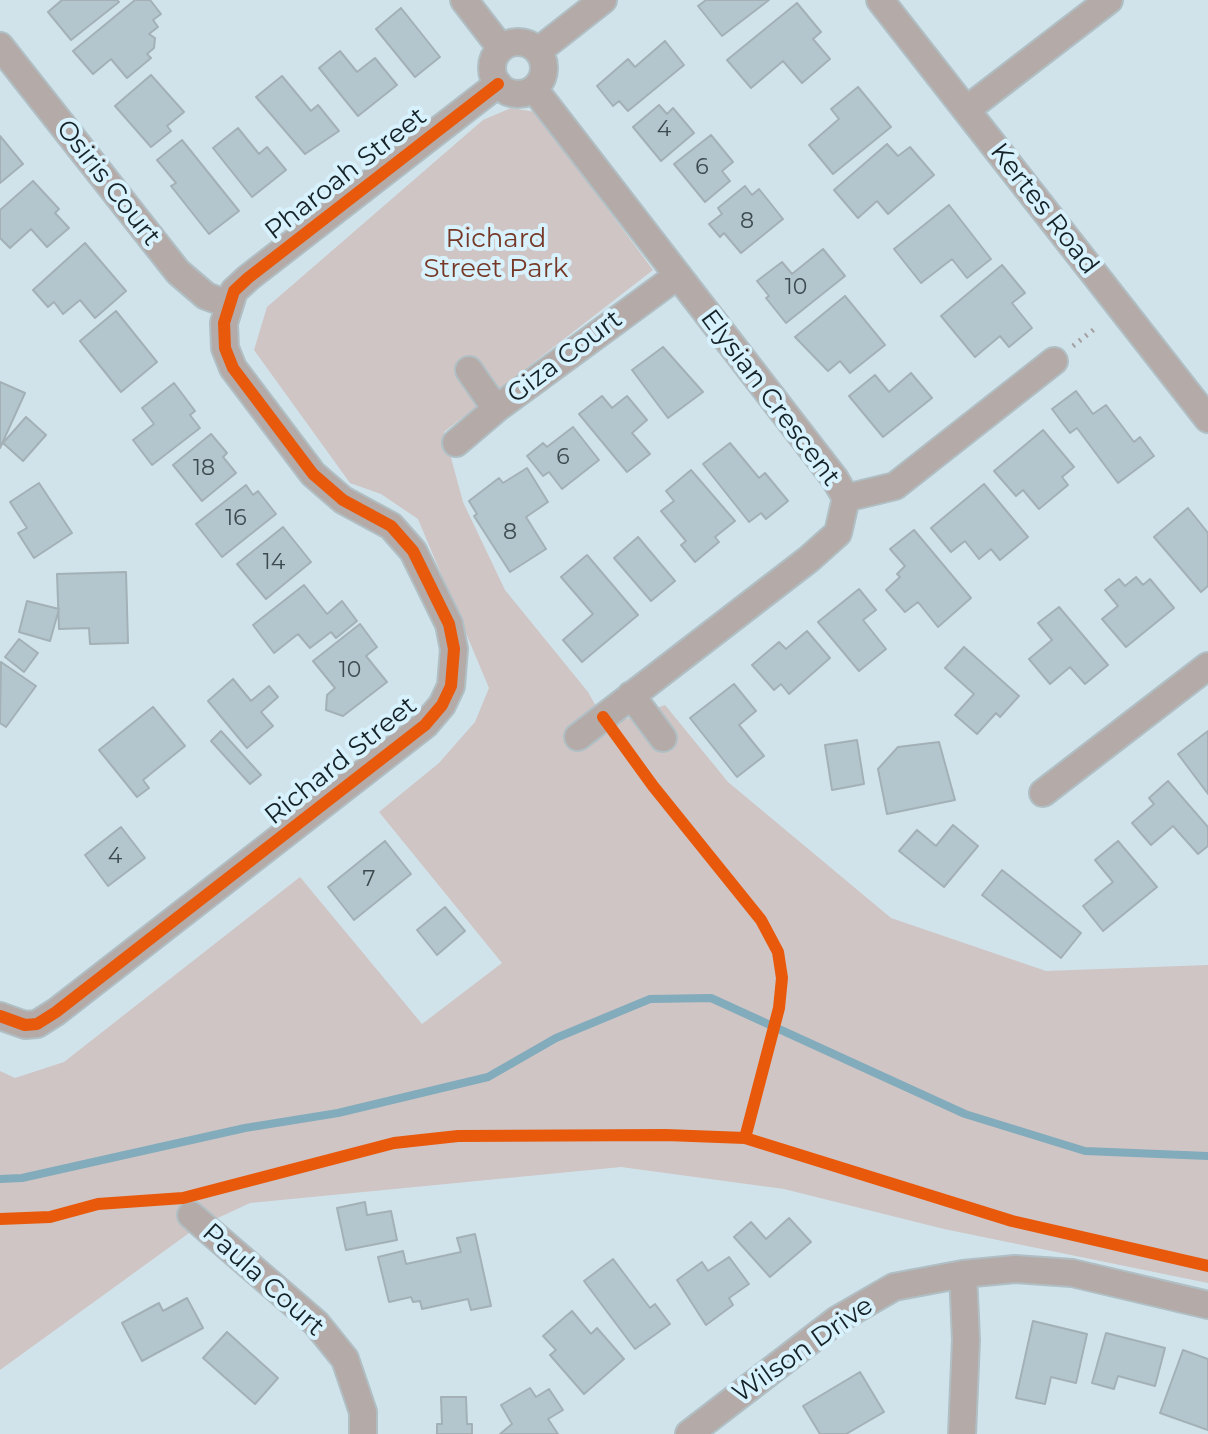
<!DOCTYPE html>
<html>
<head>
<meta charset="utf-8">
<style>
	body { margin:0 }
	canvas { display:block; background:#d0e2ea }
</style>
</head>
<body>
<canvas width="1208" height="1434"></canvas>
<script>
const context = document.querySelector('canvas').getContext('2d');
context.lineJoin = 'round';
function fillPath(path, color) { context.fillStyle = color; context.fill(path, 'evenodd'); }
const poly = rows => new Path2D(rows.map(r => 'M' + r).join(''));
function trace(path, color, width, dash) { context.strokeStyle = color; context.lineWidth = width; context.lineCap = dash ? 'butt' : 'round'; context.setLineDash(dash || []); context.stroke(path); }
function write(font, color, halo, rows, align = 'center') {
  context.font = font + ' Montserrat,sans-serif'; context.lineWidth = 8; context.setLineDash([]); context.textBaseline = 'middle'; context.strokeStyle = halo; context.fillStyle = color; for (const [text, x, y, turn = 0] of rows) {
    context.save(); context.translate(x, y); context.rotate((+turn || 0) * Math.PI / 180); context.textAlign = isNaN(turn) ? turn : align; if (halo) context.strokeText(text, 0, 0); context.fillText(text, 0, 0); context.restore();
  }
}
const green = poly([
	[511,108,536,112,653,270,444,432,463,502,505,590,588,692,607,726,665,705,728,782,891,918,1046,971,1208,965,1208,1283,944,1229,784,1189,621,1167,250,1203,196,1228,0,1370,0,1071,15,1078,64,1062,300,877,422,1024,502,963,379,812,439,763,475,722,489,688,418,519,381,494,350,483,254,350,267,307,483,120]
]);
const stream = poly([
	[0,1179,22,1178,245,1128,338,1113,488,1077,556,1038,650,999,711,998,965,1114,1085,1151,1208,1156]
]);
const building = poly([
	[62,0,117,0,119,2,71,40,48,12,62,0],
	[135,0,150,0,161,14,153,20,158,27,149,34,155,38,154,48,147,54,151,58,127,78,111,59,93,74,73,51,135,0],
	[706,0,769,0,722,36,698,6,706,0],
	[797,3,821,32,813,39,830,59,802,83,783,61,751,88,727,60,797,3],
	[401,8,440,57,415,77,376,29,401,8],
	[665,41,684,65,628,111,619,101,613,106,597,86,628,59,635,67,665,41],
	[340,51,357,72,375,58,397,85,358,116,319,68,340,51],
	[151,75,184,112,167,126,171,131,151,147,115,106,151,75],
	[282,76,311,111,318,105,339,131,305,154,256,97,282,76],
	[858,87,891,127,833,174,809,145,839,119,831,109,858,87],
	[659,105,667,114,673,108,694,133,661,161,633,127,659,105],
	[238,128,259,154,267,147,286,170,252,197,213,148,238,128],
	[711,135,733,162,722,171,730,181,705,202,674,164,711,135],
	[0,136,23,164,0,183,0,136],
	[182,140,239,211,209,234,171,186,176,183,157,160,182,140],
	[887,144,898,156,910,147,934,175,888,214,877,201,858,218,834,190,887,144],
	[33,181,59,209,55,213,69,228,47,247,31,229,10,248,0,238,0,210,33,181],
	[745,186,752,195,759,189,783,219,741,253,724,233,720,237,709,224,722,214,718,208,745,186],
	[949,205,991,259,967,278,952,259,921,283,894,249,949,205],
	[85,243,126,291,95,318,80,300,63,314,54,302,48,307,33,290,85,243],
	[823,249,845,276,786,323,766,298,769,296,757,281,782,262,792,274,823,249],
	[1002,265,1025,293,1012,303,1032,328,1009,347,1000,336,975,357,941,316,1002,265],
	[845,296,885,345,850,373,840,361,828,371,795,337,845,296],
	[116,311,157,362,121,392,80,341,116,311],
	[663,347,703,392,668,418,632,370,663,347],
	[911,373,932,398,883,437,849,396,875,375,889,392,911,373],
	[0,382,25,393,0,448,0,382],
	[174,383,195,411,190,415,200,428,152,465,133,440,154,424,142,408,174,383],
	[1076,391,1093,414,1106,405,1134,442,1140,437,1154,456,1118,483,1077,428,1070,433,1052,409,1076,391],
	[602,396,612,408,627,396,647,420,632,433,650,454,627,472,579,414,602,396],
	[26,417,46,435,23,461,3,443,26,417],
	[573,427,599,460,562,489,549,472,543,476,527,456,543,443,547,447,573,427],
	[1043,430,1074,467,1062,477,1068,485,1039,509,1023,490,1016,496,994,471,1043,430],
	[211,434,227,453,223,457,236,473,202,501,173,465,211,434],
	[730,443,759,478,765,473,788,501,766,519,761,513,749,522,703,464,730,443],
	[527,468,548,502,526,517,546,549,510,572,474,516,477,514,469,501,499,478,503,483,527,468],
	[691,470,735,521,715,537,719,542,695,562,681,545,686,541,661,511,674,501,666,491,691,470],
	[39,483,72,533,34,558,18,533,27,528,10,502,39,483],
	[984,484,1028,537,1000,560,991,549,979,559,965,541,951,552,931,528,984,484],
	[246,485,253,495,258,491,276,514,222,557,196,524,246,485],
	[1188,508,1208,533,1208,586,1201,592,1154,537,1188,508],
	[283,527,311,562,266,599,237,564,283,527],
	[914,530,971,598,938,627,918,602,905,612,886,590,900,577,897,574,905,566,890,549,914,530],
	[638,537,675,581,651,601,614,558,638,537],
	[587,555,638,615,582,662,563,640,593,614,561,577,587,555],
	[126,572,128,643,90,644,89,628,59,629,57,574,126,572],
	[1136,577,1143,585,1150,579,1174,608,1126,647,1102,619,1118,606,1105,590,1119,579,1125,586,1136,577],
	[304,585,327,614,342,601,357,621,336,638,331,632,310,648,298,634,274,653,253,625,304,585],
	[859,589,876,610,863,620,886,649,859,671,818,622,859,589],
	[27,601,59,609,50,641,19,632,27,601],
	[1059,607,1108,665,1085,684,1070,667,1050,684,1029,659,1052,640,1038,623,1059,607],
	[360,624,377,647,366,656,387,682,343,716,326,710,327,695,335,688,313,661,360,624],
	[807,631,830,658,789,694,781,684,774,690,752,665,779,642,786,649,807,631],
	[19,639,38,653,24,672,5,657,19,639],
	[964,647,1019,696,1000,717,996,713,977,734,955,715,974,694,945,668,964,647],
	[1,662,36,686,6,727,0,723,1,662],
	[233,679,251,701,269,686,278,697,261,712,273,726,247,748,208,701,233,679],
	[734,684,756,711,739,725,764,756,737,777,690,718,734,684],
	[153,707,185,746,143,780,149,788,137,797,99,750,153,707],
	[221,731,261,775,250,784,211,741,221,731],
	[1208,731,1208,794,1178,754,1208,731],
	[857,740,864,784,832,790,825,745,857,740],
	[939,742,955,800,887,814,878,769,898,747,939,742],
	[1168,781,1208,827,1208,846,1198,854,1173,826,1151,845,1132,823,1154,804,1149,798,1168,781],
	[953,825,978,846,944,887,899,851,917,830,936,846,953,825],
	[121,827,145,858,108,886,85,855,121,827],
	[385,841,411,874,354,920,328,887,385,841],
	[1118,841,1157,887,1103,931,1083,906,1113,882,1095,860,1118,841],
	[1002,870,1081,933,1061,958,982,895,1002,870],
	[445,907,465,931,437,955,417,930,445,907],
	[365,1202,367,1215,391,1211,397,1240,346,1250,337,1208,365,1202],
	[789,1218,811,1242,770,1277,734,1237,751,1222,766,1239,789,1218],
	[475,1234,491,1306,471,1310,468,1299,422,1309,420,1301,413,1302,411,1297,389,1302,378,1257,403,1251,406,1264,461,1252,457,1238,475,1234],
	[729,1257,749,1284,729,1298,733,1305,706,1325,677,1280,702,1262,708,1271,729,1257],
	[613,1259,650,1308,655,1304,670,1324,635,1349,584,1281,613,1259],
	[187,1298,203,1328,142,1361,122,1323,159,1303,163,1311,187,1298],
	[572,1311,591,1334,597,1328,624,1359,584,1394,550,1355,556,1350,543,1336,572,1311],
	[1033,1321,1087,1334,1076,1383,1051,1377,1045,1404,1016,1398,1033,1321],
	[227,1332,278,1378,255,1404,203,1358,227,1332],
	[1106,1333,1165,1348,1155,1386,1118,1376,1114,1389,1092,1383,1106,1333],
	[1183,1350,1208,1359,1208,1430,1160,1413,1183,1350],
	[860,1372,884,1412,846,1434,820,1434,803,1406,860,1372],
	[530,1388,536,1397,549,1389,563,1410,548,1419,558,1434,500,1434,512,1424,501,1405,530,1388],
	[441,1397,466,1397,467,1424,472,1424,472,1434,437,1434,437,1424,442,1424,441,1397]
]);
const path = poly([
	[1073,346,1097,327]
]);
const minor = poly([
	[464,0,501,48],
	[880,0,1208,419],
	'492 68a26 26 0 1 1 52 0a26 26 0 1 1-52 0Z',
	[0,46,178,272,206,296,228,304],
	[538,51,603,0],
	[534,89,835,479,846,498,838,533,809,559,578,737],
	[966,110,1109,0],
	[469,370,496,409],
	[456,443,496,409,677,276],
	[846,498,895,486,1054,361],
	[631,695,663,738],
	[1043,793,1208,666],
	[0,1016,25,1025,37,1024,56,1012,425,725,442,705,451,686,454,649,449,624,413,551,391,526,343,500,313,474,233,368,225,348,224,323,234,291,248,278,498,84],
	[191,1215,316,1323,345,1359,363,1412,363,1434],
	[689,1434,837,1320,894,1287,963,1274,1015,1269,1072,1273,1208,1305],
	[962,1434,966,1340,963,1274]
]);
const cycleway = poly([
	[603,717,653,786,761,920,778,952,782,978,779,1008,745,1138],
	[0,1016,25,1025,37,1024,56,1012,425,725,442,705,451,686,454,649,449,624,413,551,391,526,343,500,313,474,233,368,225,348,224,323,234,291,248,278,498,84],
	[0,1219,50,1217,98,1204,183,1198,394,1143,458,1136,666,1135,745,1138,1012,1221,1208,1266]
]);
const numberNames = [
	["4",664,130],
	["6",702,168],
	["8",747,222],
	["10",796,288],
	["6",563,458],
	["18",204,469],
	["16",236,519],
	["8",510,533],
	["14",274,563],
	["10",350,671],
	["4",115,857],
	["7",369,880]
];
const streetNames = [
	["Pharoah Street",346,174,-38],
	["Osiris Court",108,183,52],
	["Kertes Road",1044,209,52],
	["Giza Court",565,357,-37],
	["Elysian Crescent",770,398,53],
	["Richard Street",341,761,-39],
	["Paula Court",263,1280,42],
	["Wilson Drive",803,1350,-35]
];
const parkNames = [
	["Richard",496,239],
	["Street Park",496,269]
];
fillPath(green, '#cfc5c4');
trace(stream, '#82abbc', 8);
fillPath(building, '#b4c6cd');
trace(building, '#a3b1b7', 2);
trace(minor, '#b0bfc4', 30);
trace(path, '#a2a0a0', 5, [2, 6]);
trace(minor, '#b4aaa8', 26);
trace(cycleway, '#e8590c', 12);
write('22px', '#3d4b50', null, numberNames);
write('26px', '#152227', '#d8f2fd', streetNames);
write('26px', '#773927', '#d8f2fd', parkNames);
</script>
</body>
</html>
